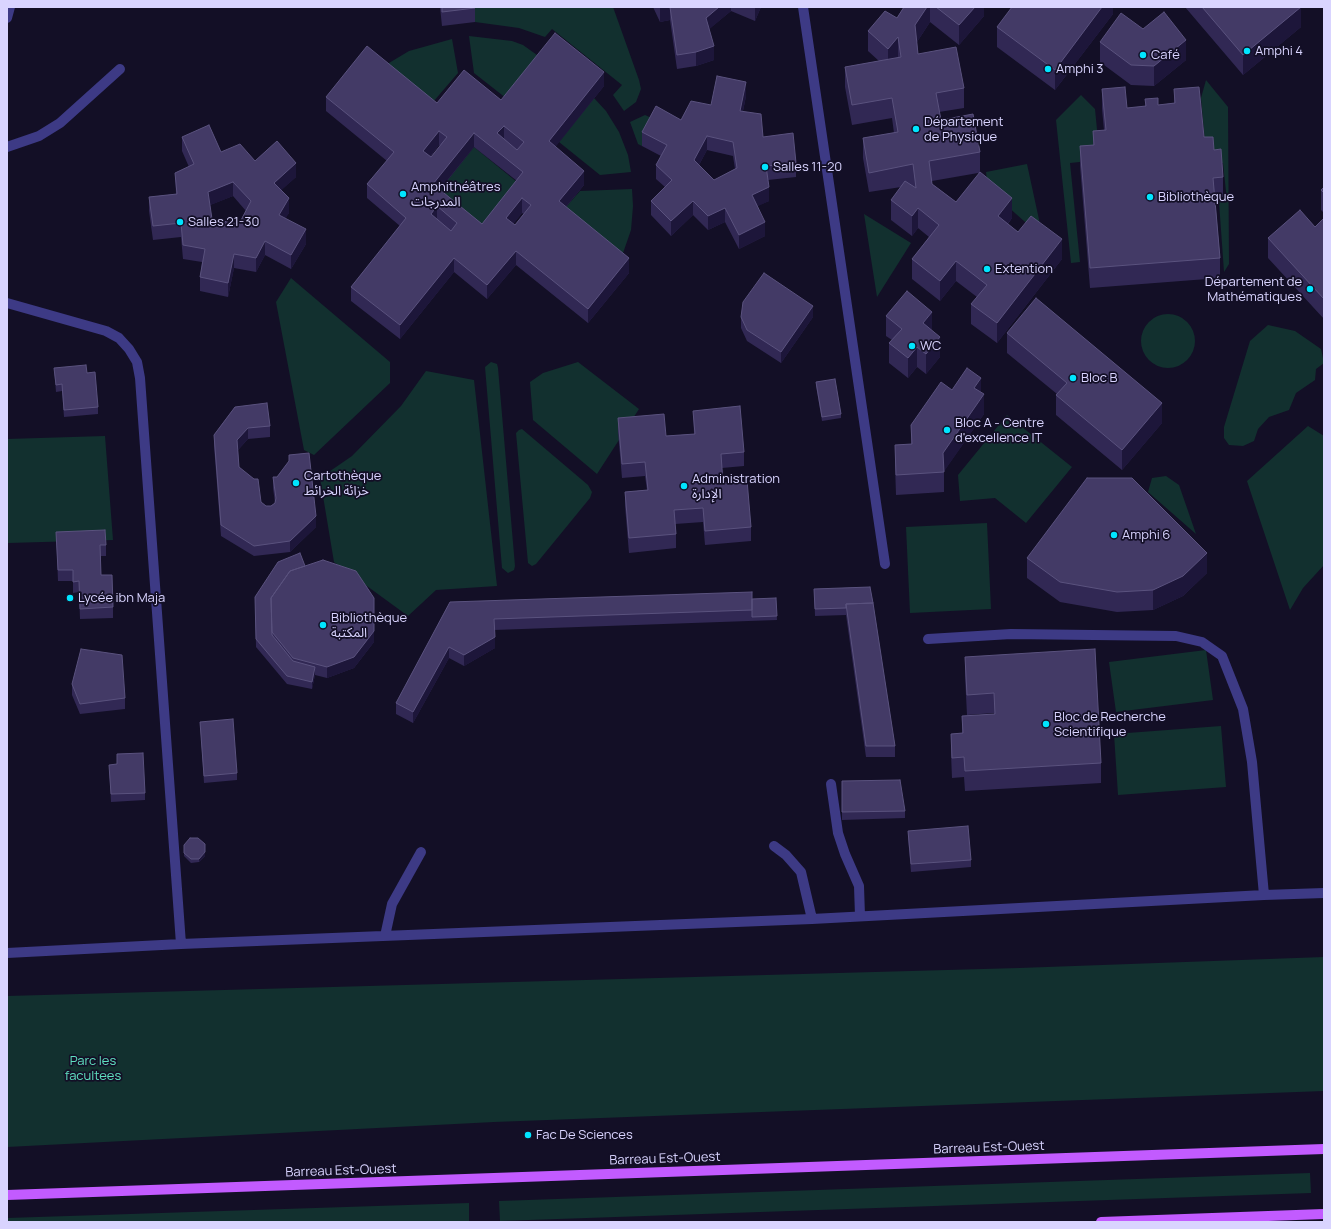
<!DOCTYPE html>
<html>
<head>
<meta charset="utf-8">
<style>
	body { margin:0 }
	#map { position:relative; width:1331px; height:1229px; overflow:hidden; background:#130f26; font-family:Manrope,sans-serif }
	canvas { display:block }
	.frame { position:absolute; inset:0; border:8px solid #d9d4ff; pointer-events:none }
</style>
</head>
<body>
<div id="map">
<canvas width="1331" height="1229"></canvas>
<div class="frame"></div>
</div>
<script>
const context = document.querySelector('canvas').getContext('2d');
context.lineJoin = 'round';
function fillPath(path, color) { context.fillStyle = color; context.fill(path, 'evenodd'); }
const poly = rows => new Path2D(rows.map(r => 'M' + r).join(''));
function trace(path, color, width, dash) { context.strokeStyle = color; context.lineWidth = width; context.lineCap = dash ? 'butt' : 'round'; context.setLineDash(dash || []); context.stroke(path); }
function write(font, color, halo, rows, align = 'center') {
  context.font = font + ' Manrope,"Noto Sans Arabic",sans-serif'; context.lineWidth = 3.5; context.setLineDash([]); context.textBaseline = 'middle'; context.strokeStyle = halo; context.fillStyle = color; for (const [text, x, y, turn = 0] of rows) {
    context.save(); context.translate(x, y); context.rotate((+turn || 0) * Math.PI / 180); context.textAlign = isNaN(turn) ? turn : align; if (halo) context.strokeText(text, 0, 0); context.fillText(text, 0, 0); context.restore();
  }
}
const green = poly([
	[473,7,613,7,639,80,641,89,636,102,624,111,613,95,622,85,552,29,545,37,519,28,475,22],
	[469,36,512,41,523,45,544,60,511,102,474,73],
	[452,39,458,73,427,109,379,69,409,51],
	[1206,80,1228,107,1229,264,1224,272,1219,202,1227,201,1223,163,1218,163,1206,154,1201,98],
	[1081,95,1095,109,1099,150,1089,161,1070,163,1080,262,1071,263,1056,120],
	[594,98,606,111,619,132,628,155,631,172,600,175,559,142],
	[645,115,656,120,642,146,638,144,630,122],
	[474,147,523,187,482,238,433,198],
	[1027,164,1043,238,988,189,986,172],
	[632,189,633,206,631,230,622,256,559,215,580,191],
	[864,214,911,243,877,297],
	[291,278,390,362,390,383,314,455,304,450,276,302],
	'1141 341a27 27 0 1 1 54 0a27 27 0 1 1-54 0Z',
	[1268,325,1295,331,1321,349,1324,363,1316,369,1315,380,1296,393,1289,410,1269,417,1258,429,1254,441,1243,446,1229,445,1224,438,1224,427,1250,341],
	[491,362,497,364,498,368,515,566,514,570,508,573,502,568,485,367],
	[578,362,639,409,597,474,533,420,530,382,543,373],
	[426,371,474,380,497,586,436,590,408,616,334,562,320,478,352,456,401,406],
	[1007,415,1072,467,1026,523,995,498,960,501,958,475],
	[1308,426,1324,436,1324,565,1303,588,1290,610,1247,481],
	[522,429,588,485,592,492,590,498,536,564,532,566,528,563,516,433,519,430],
	[105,436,113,540,8,543,7,439],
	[1166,476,1179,485,1196,534,1148,492,1152,478],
	[987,523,991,609,910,613,906,527],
	[1206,650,1213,700,1116,712,1109,662],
	[1221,726,1226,787,1118,795,1114,734],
	[1324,957,1324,1091,494,1122,7,1147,7,996,1019,968],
	[1310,1173,1311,1193,500,1221,499,1201],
	[469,1203,469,1222,7,1222,7,1218]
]);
const minor = poly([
	[803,7,885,564],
	[7,18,10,7],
	[7,147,39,136,60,123,120,69],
	[7,303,106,331,119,338,129,349,137,362,140,378,181,944],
	[928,639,1011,634,1176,636,1202,642,1222,656,1243,709,1252,762,1264,895],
	[831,784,838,833,845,854,859,886,860,916],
	[774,846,786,855,801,872,812,919],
	[385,936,392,904,421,852],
	[7,953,181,944,812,919,1264,895,1324,893]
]);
const major = poly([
	[7,1195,1324,1149],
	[1101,1222,1324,1214]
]);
const wall = poly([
	[440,7,475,7,475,22,442,26],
	[653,7,761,7,755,21,731,11,709,29,714,60,696,66,677,69,670,20,660,22],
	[904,7,984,7,984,16,959,45,930,22,917,42,918,54,964,88,964,108,939,112,941,120,980,152,980,172,1012,218,1008,224,1018,232,1062,259,997,343,971,324,971,304,977,297,956,281,940,301,912,279,912,259,929,237,918,228,912,236,891,220,891,200,901,187,869,192,863,158,863,138,894,133,892,118,852,125,845,87,845,67,879,61,868,51,868,31,897,18],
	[978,173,980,173,956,202,932,184,932,181],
	[1113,7,1113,14,1055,90,997,47,997,27],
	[1185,7,1301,7,1301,27,1243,75],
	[1100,42,1186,60,1154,86,1131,85,1100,62],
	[604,86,555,147,584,185,566,207,629,273,588,323,516,265,487,299,454,272,400,339,351,301,351,287,400,226,367,198,367,184,387,161,326,111,326,97,437,103,501,100],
	[439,145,440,146,431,157,430,157],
	[474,147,517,181,482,224,440,190],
	[522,213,524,214,515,225,513,224],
	[1102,89,1127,108,1145,107,1145,99,1158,105,1174,103,1174,89,1204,137,1214,150,1223,177,1223,197,1215,197,1220,258,1220,278,1090,288,1080,166,1080,146,1093,145,1093,131,1104,130,1102,109],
	[746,96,743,111,763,137,796,163,796,177,768,180,769,201,757,206,765,236,739,249,725,222,708,230,693,215,671,236,651,215,651,201,665,187,656,179,656,165,661,156,642,146,642,132,681,120,711,105],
	[707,150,733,156,735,169,714,180,699,165],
	[182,137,221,152,255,161,296,177,281,190,289,213,285,218,306,244,291,269,265,255,256,272,234,268,228,297,200,291,200,277,202,262,183,259,181,237,153,240,149,211,149,197,176,194,175,173,189,167,182,151],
	[233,196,246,211,239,224,212,219,210,205],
	[1324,187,1324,213,1321,210,1321,190],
	[1324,218,1324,319,1268,258,1268,238,1315,227],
	[886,316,932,331,940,357,926,374,917,367,908,378,889,363,889,343,892,340,886,336],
	[741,317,813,317,781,363,747,341,741,328],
	[1007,333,1162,423,1122,470,1056,415,1056,395,1057,394,1007,353],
	[54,368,87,373,98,407,98,414,64,417,62,391,56,392],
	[816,382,841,414,841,418,822,421,816,386],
	[952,390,981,392,984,414,944,471,944,492,896,495,895,465,895,445,911,444,911,425],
	[235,407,270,426,270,437,248,439,238,450,239,467,261,502,266,506,271,506,275,503,273,488,273,477,277,477,289,462,289,455,316,527,290,552,254,556,221,536,214,446,214,435],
	[693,411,744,452,744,466,722,468,723,483,751,527,751,541,705,545,703,522,675,524,676,534,676,548,629,553,625,506,625,492,647,490,645,476,622,478,618,432,618,418,666,436,694,434],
	[56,532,106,545,106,556,101,556,101,575,113,607,113,618,80,619,79,592,73,593,73,581,58,581],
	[1027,558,1207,573,1183,596,1153,610,1117,612,1060,602,1027,578],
	[305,566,374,642,354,668,327,678,315,675,312,689,287,684,256,647,255,597],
	[870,587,895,746,895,757,866,757,846,615,815,616,814,589],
	[776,598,777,620,494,630,495,648,464,666,449,658,413,723,396,714,396,703,450,602,752,599],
	[965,657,1101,763,1101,783,965,791,964,777,952,778,951,754,951,734,962,733,962,716,994,714,994,713,967,715,965,676],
	[72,684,125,698,125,709,80,714,72,695],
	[200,722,237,773,237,780,204,783],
	[109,765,145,793,145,800,111,802],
	[842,781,905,811,905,818,842,820],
	[908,831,971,860,971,867,911,872,908,838],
	[184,845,205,856,199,862,191,863,184,856]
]);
const shadedWall = poly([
	[662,7,670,7,670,20,660,22,660,8],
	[719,7,731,7,731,11,706,32,706,18],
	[755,7,761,7,755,21],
	[927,7,930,7,930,22,915,45,915,25],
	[975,7,984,7,984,16,959,45,959,25],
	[1102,7,1113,7,1113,14,1055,90,1055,70],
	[1301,7,1301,27,1243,75,1243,55],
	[898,37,898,57,888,69,888,49],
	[1186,40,1186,60,1154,86,1154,66],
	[714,46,714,60,696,66,696,52],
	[604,72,604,86,549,155,549,141],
	[746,82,746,96,740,125,740,111],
	[504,126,504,140,497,133],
	[439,131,439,145,423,165,423,151],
	[474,133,474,147,433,198,433,184],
	[707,136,707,150,694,174,694,160],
	[296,163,296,177,274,197,274,183],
	[584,171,584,185,559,215,559,201],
	[233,182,233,196,208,206,208,192],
	[769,187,769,201,752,209,752,195],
	[289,198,289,213,279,229,279,215],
	[522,198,522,213,506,233,506,218],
	[1012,198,1012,218,998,236,998,216],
	[693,201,693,215,671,236,671,221],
	[437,206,437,221,431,214],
	[725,208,725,222,708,230,708,216],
	[918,208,918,228,912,236,912,216],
	[765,222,765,236,739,249,739,235],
	[306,229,306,244,291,269,291,255],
	[1062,239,1062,259,997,343,997,323],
	[265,241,265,255,256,272,256,258],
	[516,251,516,265,487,299,487,285],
	[234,254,234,268,228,297,228,283],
	[454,258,454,272,400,339,400,325],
	[629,258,629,273,588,323,588,309],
	[956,261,956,281,940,301,940,281],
	[813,306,813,317,781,363,781,352],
	[932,312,932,332,923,323],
	[940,337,940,357,926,374,926,354],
	[917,347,917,367,908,378,908,358],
	[981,378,981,398,984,394,984,414,943,473,943,453,974,388],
	[1162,403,1162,423,1122,470,1122,450],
	[248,428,248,439,237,451,237,440],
	[316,516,316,527,290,552,290,541],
	[1207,553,1207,573,1183,596,1153,610,1153,590],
	[374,598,374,642,354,668,327,678,327,667],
	[495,637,495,648,464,666,464,655],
	[449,647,449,658,413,723,413,712],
	[315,667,315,675,312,689,312,682],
	[205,852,205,856,199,862,199,859]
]);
const building = poly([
	[442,7,475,7,475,8,442,12,442,7],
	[670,7,719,7,706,18,714,46,696,52,677,55,670,7],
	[904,7,927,7,915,25,918,54,956,47,964,88,936,93,941,120,973,114,980,152,929,161,932,184,956,202,980,172,1012,198,998,216,1018,232,1031,216,1062,239,997,323,971,304,987,285,956,261,940,281,912,259,939,225,918,208,912,216,891,200,905,181,916,188,913,164,869,173,863,138,898,132,892,98,852,105,845,67,901,57,898,37,888,49,868,31,885,11,897,18,904,7],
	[936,7,975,7,959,25,936,7],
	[1012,7,1102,7,1055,70,997,27,1012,7],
	[1202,7,1301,7,1243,55,1202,7],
	[1164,12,1186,40,1154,66,1131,65,1100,42,1121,13,1143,29,1164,12],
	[555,33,604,72,549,141,584,171,559,201,629,258,588,309,516,251,487,285,454,258,400,325,351,287,406,218,367,184,394,152,326,97,367,46,437,103,464,70,501,100,555,33],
	[504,126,524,142,517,150,497,133,504,126],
	[439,131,447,137,431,157,423,151,439,131],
	[474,133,523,172,482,224,433,184,474,133],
	[522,198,531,205,515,225,506,218,522,198],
	[437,206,457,223,451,231,431,214,437,206],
	[717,76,746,82,740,111,761,114,763,137,793,133,796,163,766,166,769,187,752,195,765,222,739,235,725,208,708,216,693,201,671,221,651,201,672,180,656,165,667,145,642,132,656,106,681,120,691,101,711,105,717,76],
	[707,136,733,142,737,168,714,180,694,160,707,136],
	[1125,87,1127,108,1146,106,1145,99,1158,98,1158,105,1175,103,1174,89,1199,87,1204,137,1213,137,1214,150,1221,149,1223,177,1213,178,1220,258,1090,268,1080,146,1094,145,1093,131,1106,130,1102,89,1125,87],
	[209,125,221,152,240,144,255,161,277,141,296,163,274,183,289,198,279,215,306,229,291,255,265,241,256,258,234,254,228,283,200,277,205,249,183,245,181,223,153,226,149,197,177,194,175,173,194,164,182,137,209,125],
	[233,182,251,201,239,224,212,219,208,192,233,182],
	[1324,187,1324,193,1321,190,1324,187],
	[1300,210,1315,227,1324,218,1324,299,1268,238,1300,210],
	[764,273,813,306,781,352,747,330,741,317,743,302,764,273],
	[907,291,932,312,923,323,940,337,926,354,917,347,908,358,889,343,902,329,886,316,907,291],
	[1036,298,1162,403,1122,450,1056,395,1067,383,1007,333,1036,298],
	[86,365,87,373,95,372,98,407,64,410,62,384,56,385,54,368,86,365],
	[967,368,981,378,974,388,984,394,943,453,944,472,896,475,895,445,912,444,911,425,941,382,952,390,967,368],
	[835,379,841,414,822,417,816,382,835,379],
	[267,403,270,426,248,428,237,440,239,467,254,479,258,479,261,502,266,506,271,506,275,503,276,498,273,477,277,477,289,461,289,455,309,453,316,516,290,541,254,546,221,525,214,435,235,407,267,403],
	[740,406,744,452,721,454,723,483,747,480,751,527,705,531,703,508,674,510,676,534,629,538,625,492,648,490,645,462,622,464,618,418,664,414,666,436,695,434,693,411,740,406],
	[1087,478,1132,478,1207,553,1183,576,1153,590,1117,592,1060,582,1027,558,1087,478],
	[105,530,106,545,100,545,101,575,112,575,113,607,80,609,79,581,73,582,73,570,58,570,56,532,105,530],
	[300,553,305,566,290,571,271,598,272,635,293,661,315,667,312,682,287,676,256,639,255,597,278,562,300,553],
	[323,560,356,571,374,598,374,631,354,657,327,667,293,658,272,632,271,598,290,571,323,560],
	[870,587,873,603,846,604,846,608,815,609,814,589,870,587],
	[752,592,752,610,494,619,495,637,464,655,449,647,413,712,396,703,450,602,752,592],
	[776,598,777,616,752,617,752,599,776,598],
	[873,603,895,746,866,746,846,604,873,603],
	[81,649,122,655,125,698,80,704,72,684,81,649],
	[1095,649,1101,763,965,771,964,757,952,758,951,734,963,733,962,716,995,714,994,693,967,695,965,657,1095,649],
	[233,719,237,773,204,776,200,722,233,719],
	[143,753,145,793,111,794,109,765,117,764,117,754,143,753],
	[900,780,905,811,842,812,842,781,900,780],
	[968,826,971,860,911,864,908,831,968,826],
	[190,838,198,838,205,844,205,852,199,859,191,859,184,853,184,845,190,838]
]);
const markers = [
	[1247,51,4,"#00e5ff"],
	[1143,55,4,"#00e5ff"],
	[1048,69,4,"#00e5ff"],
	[916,129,4,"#00e5ff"],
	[765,167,4,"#00e5ff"],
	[403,194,4,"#00e5ff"],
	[1150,197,4,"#00e5ff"],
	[180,222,4,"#00e5ff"],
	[987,269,4,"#00e5ff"],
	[1310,289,4,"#00e5ff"],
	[912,346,4,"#00e5ff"],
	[1073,378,4,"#00e5ff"],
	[947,430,4,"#00e5ff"],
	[296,483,4,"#00e5ff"],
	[684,486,4,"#00e5ff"],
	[1114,535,4,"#00e5ff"],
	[70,598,4,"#00e5ff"],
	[323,625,4,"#00e5ff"],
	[1046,724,4,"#00e5ff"],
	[528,1135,4,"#00e5ff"]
];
const poiNames = [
	["Amphi 4",1255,51],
	["Café",1151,55],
	["Amphi 3",1056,69],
	["Département",924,122],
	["de Physique",924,137],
	["Salles 11-20",773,167],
	["Amphithéâtres",411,187],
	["المدرجات",411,202],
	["Bibliothèque",1158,197],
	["Salles 21-30",188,222],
	["Extention",995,269],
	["Département de",1302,282,"right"],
	["Mathématiques",1302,297,"right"],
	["WC",920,346],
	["Bloc B",1081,378],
	["Bloc A - Centre",955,423],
	["d'excellence IT",955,438],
	["Cartothèque",304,476],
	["خزائة الخرائط",304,491],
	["Administration",692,479],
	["الإدارة",692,494],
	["Amphi 6",1122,535],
	["Lycée ibn Maja",78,598],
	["Bibliothèque",331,618],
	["المكتبة",331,633],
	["Bloc de Recherche",1054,717],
	["Scientifique",1054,732],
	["Fac De Sciences",536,1135]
];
const parkNames = [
	["Parc les",93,1061],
	["facultees",93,1076]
];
const streetNames = [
	["Barreau Est-Ouest",989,1148,-2],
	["Barreau Est-Ouest",665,1159,-2],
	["Barreau Est-Ouest",341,1171,-2]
];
fillPath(green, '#12302f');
trace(minor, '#3d3a85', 10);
trace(major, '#c25bff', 10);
fillPath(wall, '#312854');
fillPath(shadedWall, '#1d163a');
fillPath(building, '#433a66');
trace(building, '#5a527e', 1);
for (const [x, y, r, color] of markers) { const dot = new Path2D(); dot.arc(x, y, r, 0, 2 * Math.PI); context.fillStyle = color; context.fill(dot); trace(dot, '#130f26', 1.5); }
write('13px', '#d9d4ff', '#130f26', poiNames, 'left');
write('13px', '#5fe0c0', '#130f26', parkNames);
write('13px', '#d9d4ff', '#130f26', streetNames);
</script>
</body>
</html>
